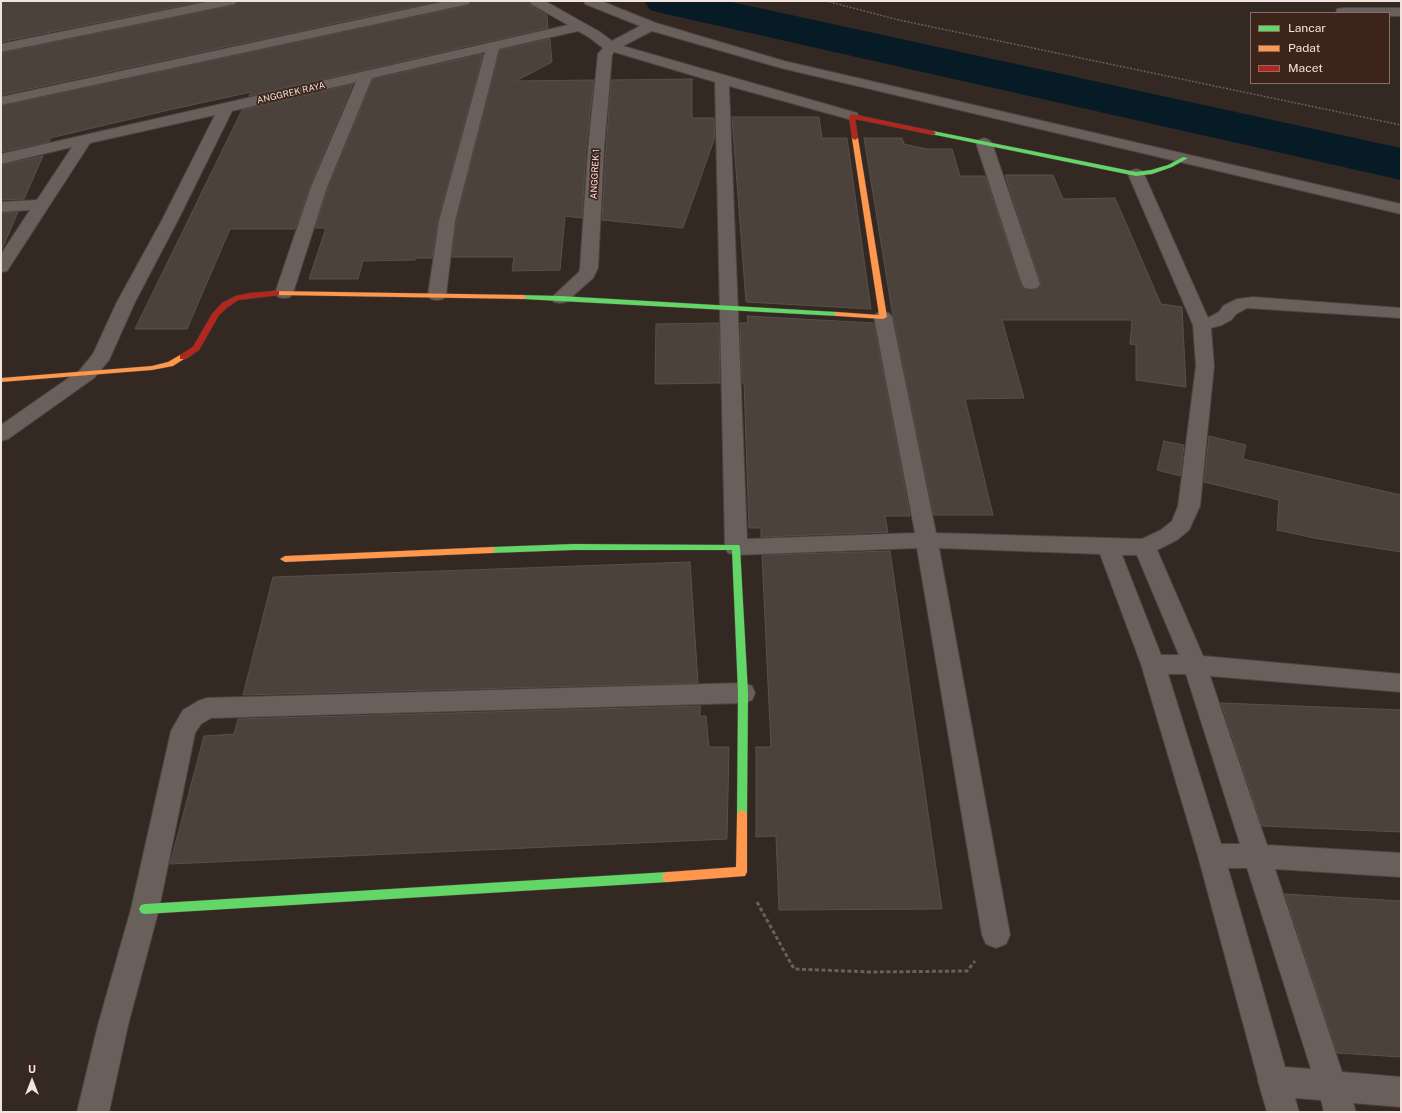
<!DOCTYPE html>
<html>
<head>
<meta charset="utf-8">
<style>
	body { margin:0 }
	#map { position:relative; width:1402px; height:1113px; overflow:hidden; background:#342823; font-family:"Public Sans",sans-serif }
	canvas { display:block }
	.frame { position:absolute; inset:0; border:2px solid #f4e3dd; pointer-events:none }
	.legend { position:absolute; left:1250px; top:12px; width:140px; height:72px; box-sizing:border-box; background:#3c241b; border:1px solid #867069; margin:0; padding:5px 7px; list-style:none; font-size:12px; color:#f4e3dd }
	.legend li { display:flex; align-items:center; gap:8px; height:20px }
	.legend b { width:20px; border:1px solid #867069 }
	.north { position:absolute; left:12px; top:1061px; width:40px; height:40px; -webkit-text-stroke:3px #3c241b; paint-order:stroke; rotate:0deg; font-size:11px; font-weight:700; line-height:16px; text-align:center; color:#f4e3dd }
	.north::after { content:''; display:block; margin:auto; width:14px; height:18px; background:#f4e3dd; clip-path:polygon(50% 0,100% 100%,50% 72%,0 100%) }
</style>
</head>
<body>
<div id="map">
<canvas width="1402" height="1113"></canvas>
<div class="frame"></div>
<ul class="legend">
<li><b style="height:5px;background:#63d668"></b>Lancar</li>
<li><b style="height:5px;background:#ff974d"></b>Padat</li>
<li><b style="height:5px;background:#b3261e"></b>Macet</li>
</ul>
<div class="north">U</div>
</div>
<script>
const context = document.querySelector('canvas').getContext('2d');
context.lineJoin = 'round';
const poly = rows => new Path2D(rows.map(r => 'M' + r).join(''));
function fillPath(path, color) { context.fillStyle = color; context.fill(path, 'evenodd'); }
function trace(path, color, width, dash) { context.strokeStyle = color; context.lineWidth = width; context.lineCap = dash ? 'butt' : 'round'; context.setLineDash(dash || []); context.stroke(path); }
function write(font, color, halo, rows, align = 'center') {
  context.font = font + ' "Public Sans",sans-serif'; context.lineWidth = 3.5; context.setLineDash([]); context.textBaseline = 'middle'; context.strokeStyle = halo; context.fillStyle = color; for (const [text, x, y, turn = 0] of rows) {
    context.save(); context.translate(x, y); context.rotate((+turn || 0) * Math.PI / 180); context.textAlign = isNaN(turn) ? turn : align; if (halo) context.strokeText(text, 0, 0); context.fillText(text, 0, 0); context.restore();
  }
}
const river = poly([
	[644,1,727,1,1401,148,1401,180,666,14,650,10,644,1]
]);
const building = poly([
	[1,1,204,1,1,42,1,1],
	[237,1,439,1,1,95,1,53,235,5,237,1],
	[471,1,529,1,530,5,547,15,548,28,249,96,251,92,169,110,50,138,49,142,1,152,1,106,469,5,471,1],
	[550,39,552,62,516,81,594,80,586,149,582,218,565,216,560,270,512,271,514,257,452,257,456,221,500,50,550,39],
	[483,54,438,221,432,258,416,258,415,260,363,261,358,279,309,279,326,228,315,228,328,188,373,79,483,54],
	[692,79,692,118,714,118,715,137,683,228,602,220,606,149,611,80,692,79],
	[353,84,310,186,295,229,230,229,187,329,135,329,242,110,353,84],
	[732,117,819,117,822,138,847,138,871,309,746,302,732,117],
	[864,138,902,138,904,144,927,149,952,149,960,176,985,176,1021,284,1025,289,1037,289,1041,284,1005,175,1053,175,1063,199,1115,198,1161,304,1182,307,1186,387,1136,380,1136,345,1130,344,1132,320,1002,320,1024,398,965,399,993,515,934,515,893,317,864,138],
	[43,156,24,199,1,200,1,165,43,156],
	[18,212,2,249,1,251,1,213,18,212],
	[747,316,874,323,910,516,885,516,888,532,761,537,761,528,749,528,744,382,742,383,740,323,748,323,747,316],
	[719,323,720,383,655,384,656,324,719,323],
	[1209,436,1246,445,1243,459,1401,495,1401,552,1319,539,1277,530,1279,500,1204,482,1209,436],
	[1164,441,1184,445,1180,476,1157,470,1164,441],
	[890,551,942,909,779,910,776,836,756,837,756,747,771,747,762,555,890,551],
	[690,562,698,683,243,695,273,577,690,562],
	[1221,703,1401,710,1401,832,1262,826,1221,703],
	[700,706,700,716,706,716,709,747,729,747,727,839,170,864,204,736,234,734,238,719,700,706],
	[1285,894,1401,901,1401,1057,1337,1053,1285,894]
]);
const pathFar1 = poly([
	[826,1,899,20,1401,125]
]);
const path = poly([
	[757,902,794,969,870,972,967,971,975,961]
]);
const street = poly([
	[211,1,236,1,235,4,230,5,1,52,1,44,211,1],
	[446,1,470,1,469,4,464,5,1,105,1,97,446,1],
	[530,1,545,1,600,32,612,41,640,26,585,4,584,1,601,1,656,23,784,61,1401,204,1401,214,781,68,652,31,623,46,857,113,859,116,857,119,852,120,729,86,747,539,915,533,874,317,877,313,883,312,889,313,892,317,936,533,1142,539,1161,530,1172,521,1178,506,1196,366,1193,325,1128,174,1130,171,1136,169,1142,171,1144,174,1208,318,1219,312,1223,306,1237,299,1253,297,1401,308,1401,318,1247,308,1236,314,1231,320,1222,325,1211,328,1214,366,1200,506,1189,530,1177,540,1157,550,1203,656,1401,674,1401,692,1210,676,1267,845,1401,853,1401,877,1275,869,1342,1072,1401,1077,1401,1107,1353,1103,1356,1112,1324,1112,1321,1100,1295,1098,1299,1112,1267,1112,1258,1081,1258,1079,1198,856,1141,664,1100,554,939,548,1010,935,1006,944,996,948,986,944,982,935,917,548,736,555,728,553,725,547,715,82,614,52,612,55,604,149,598,268,593,278,566,302,560,303,554,302,551,298,579,272,580,268,588,149,598,54,603,48,590,38,578,31,499,49,455,221,446,295,443,299,437,300,431,299,428,295,439,221,485,52,372,78,327,187,293,293,290,297,284,298,278,297,275,293,311,187,356,82,232,111,178,220,135,302,109,360,94,378,8,439,1,441,1,425,80,370,93,354,117,302,162,220,215,115,90,143,7,271,1,272,1,254,30,210,1,212,1,202,37,200,72,147,1,164,1,154,568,25,531,4,530,1],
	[1122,555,1137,555,1179,655,1161,655,1122,555],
	[1168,674,1186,674,1240,844,1221,844,1168,674],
	[1228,868,1247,868,1311,1069,1285,1067,1228,868],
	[1342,8,1401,8,1401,16,1389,16,1389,13,1336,13,1337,9,1342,8],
	[984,138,989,140,992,143,1040,284,1037,288,1031,289,1025,288,1022,284,976,143,979,140,984,138],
	[743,683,752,686,755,693,752,700,743,703,211,718,201,724,195,733,159,909,128,1025,109,1112,77,1112,98,1025,131,909,171,731,183,710,198,701,207,698,743,683]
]);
const fast = poly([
	[933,131,1136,172,1151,170,1168,165,1183,157,1188,158,1172,167,1152,174,1136,176,931,134,931,132,933,131],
	[520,295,560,296,837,312,841,314,837,316,523,299,520,299,520,295],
	[574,544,739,545,740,547,748,693,747,815,746,818,742,820,738,818,737,815,738,693,732,550,574,550,492,553,488,550,492,547,574,544],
	[668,872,672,873,674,877,672,881,668,882,145,914,141,913,139,909,141,905,145,904,668,872]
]);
const slow = poly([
	[855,136,858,138,887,317,883,319,837,316,833,314,837,312,879,315,852,138,855,136],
	[273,291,523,295,527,297,523,299,276,295,273,295,273,291],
	[180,355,183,355,187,357,173,366,152,370,1,382,1,378,152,366,168,362,180,355],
	[492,547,496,550,492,553,285,562,280,559,285,556,492,547],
	[742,810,746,812,747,815,747,872,745,876,668,882,664,881,662,877,664,873,668,872,736,867,737,815,738,812,742,810]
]);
const jam = poly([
	[852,114,933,131,936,133,933,135,855,119,858,138,855,140,852,138,849,116,852,114],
	[276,291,279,291,279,295,238,300,228,307,219,315,199,350,186,359,180,359,180,355,193,347,212,314,222,303,236,296,250,293,276,291]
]);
const farStreetnames = [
	["ANGGREK RAYA",291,93,-13],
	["ANGGREK 1",595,174,-87]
];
fillPath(river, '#061b26');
fillPath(building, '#4b423c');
trace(building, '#595049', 1);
trace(street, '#4e433f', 2);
trace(fast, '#4e433f', 1);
trace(slow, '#4e433f', 1);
trace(jam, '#4e433f', 1);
trace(pathFar1, '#695f5b', 1.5, [2, 1.5]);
trace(path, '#695f5b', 3, [4, 2.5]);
fillPath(street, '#695f5b');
fillPath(fast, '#63d668');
fillPath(slow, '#ff974d');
fillPath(jam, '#b3261e');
write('9px', '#f4e3dd', '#3c241b', farStreetnames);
</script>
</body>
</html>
